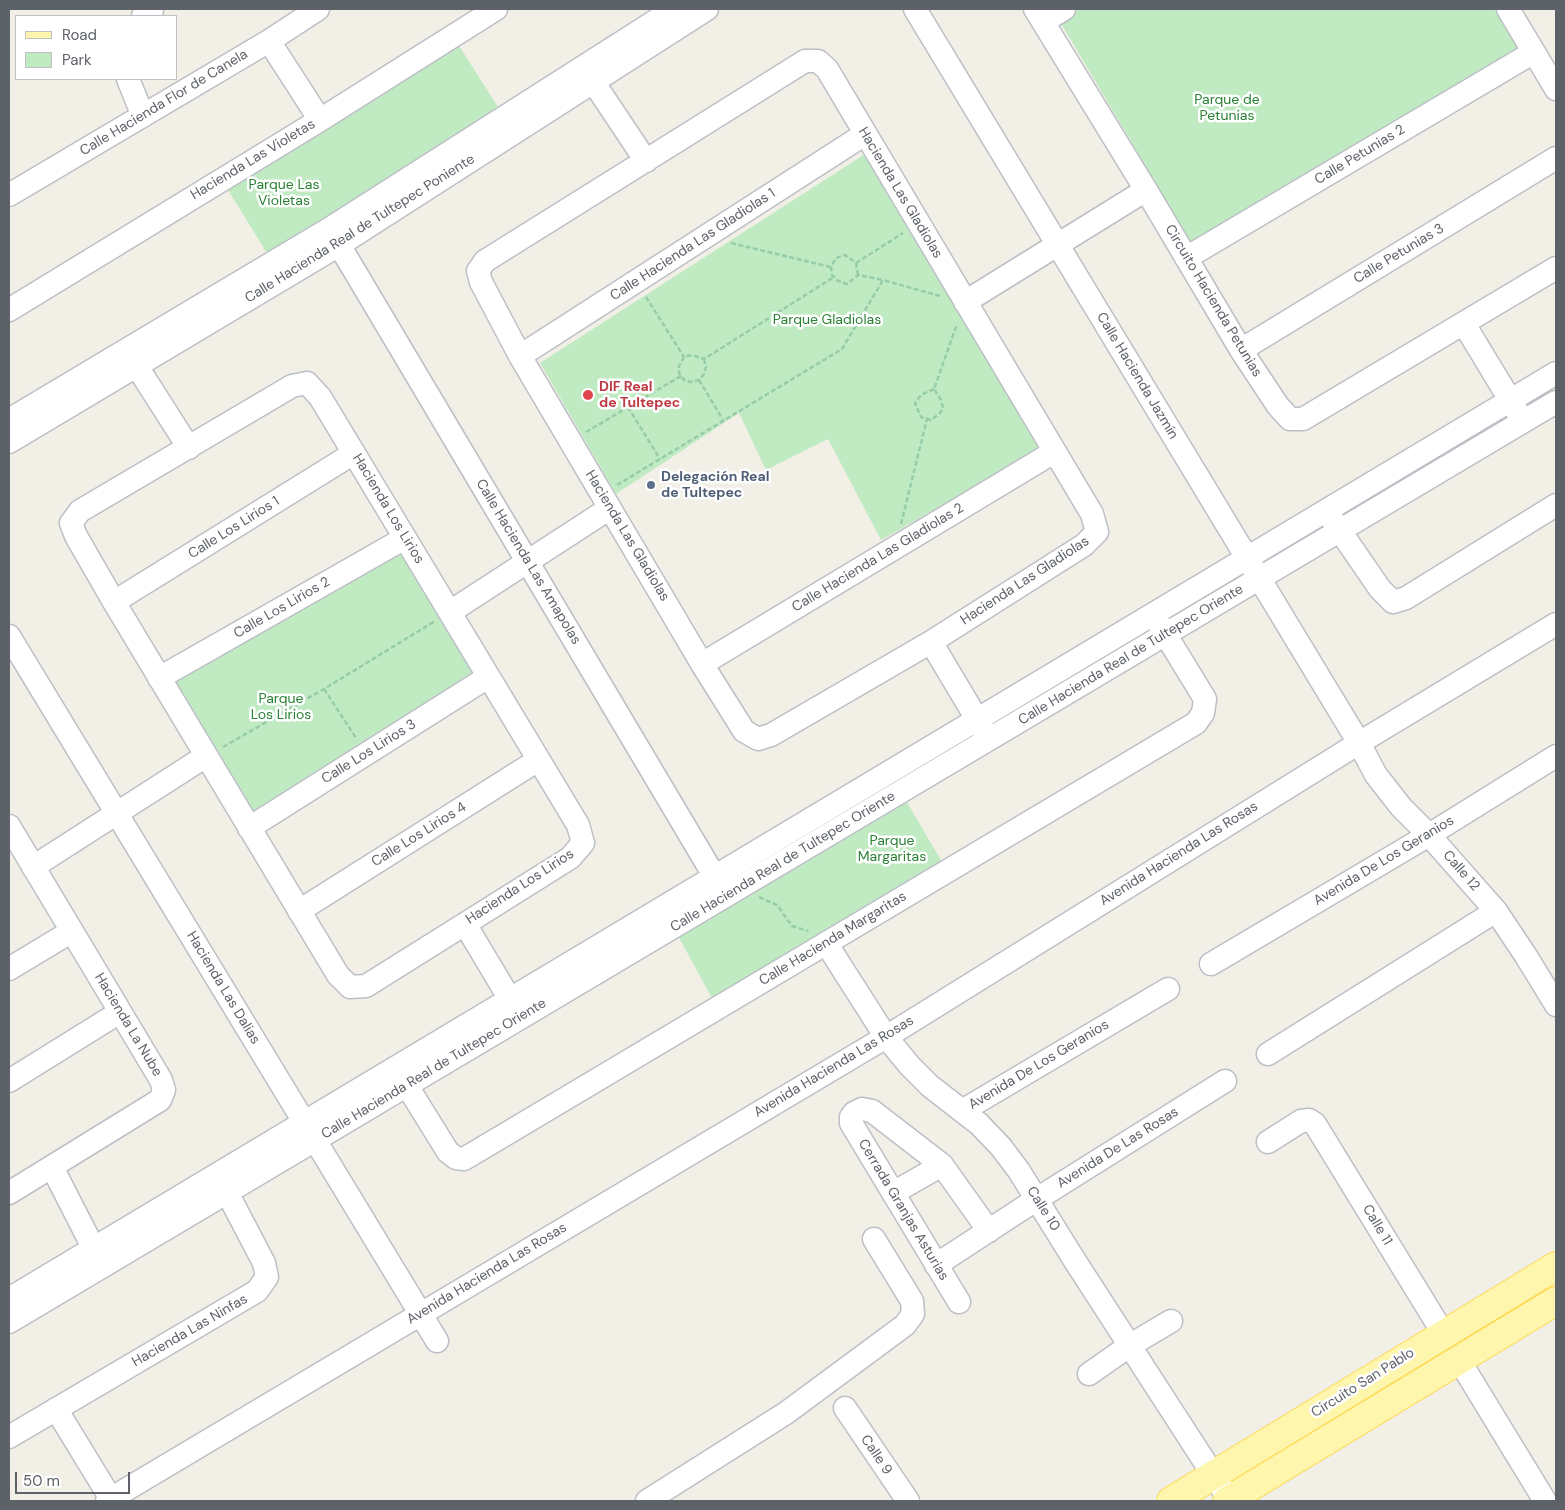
<!DOCTYPE html>
<html>
<head>
<meta charset="utf-8">
<style>
	body { margin:0 }
	#map { position:relative; width:1565px; height:1510px; overflow:hidden; background:#f1efe6; font-family:"DM Sans",sans-serif }
	canvas { display:block }
	.frame { position:absolute; inset:0; border:10px solid #5d6168; pointer-events:none }
	.legend { position:absolute; left:15px; top:15px; width:162px; height:65px; box-sizing:border-box; background:#fff; border:1px solid #bec0c3; margin:0; padding:6px 9px; list-style:none; font-size:15px; color:#5d6168 }
	.legend li { display:flex; align-items:center; gap:10px; height:25px }
	.legend b { width:25px; border:1px solid #bec0c3 }
	.scale { position:absolute; left:15px; top:1472px; width:115px; height:22px; box-sizing:border-box; border:2px solid #5d6168; border-top:0; padding-left:6px; font-size:15px; line-height:18px; white-space:nowrap; color:#5d6168; -webkit-text-stroke:4px #fff; paint-order:stroke }
</style>
</head>
<body>
<div id="map">
<canvas width="1565" height="1510"></canvas>
<div class="frame"></div>
<ul class="legend">
<li><b style="height:6px;background:#fff6ad"></b>Road</li>
<li><b style="height:14px;background:#c0ebc2"></b>Park</li>
</ul>
<div class="scale">50 m</div>
</div>
<script>
const context = document.querySelector('canvas').getContext('2d');
context.lineJoin = 'round';
function fillPath(path, color) { context.fillStyle = color; context.fill(path, 'evenodd'); }
const poly = rows => new Path2D(rows.map(r => 'M' + r).join(''));
function trace(path, color, width, dash) { context.strokeStyle = color; context.lineWidth = width; context.lineCap = dash ? 'butt' : 'round'; context.setLineDash(dash || []); context.stroke(path); }
function write(font, color, halo, rows, align = 'center') {
  context.font = font + ' "DM Sans",sans-serif'; context.lineWidth = 5; context.setLineDash([]); context.textBaseline = 'middle'; context.strokeStyle = halo; context.fillStyle = color; for (const [text, x, y, turn = 0] of rows) {
    context.save(); context.translate(x, y); context.rotate((+turn || 0) * Math.PI / 180); context.textAlign = isNaN(turn) ? turn : align; if (halo) context.strokeText(text, 0, 0); context.fillText(text, 0, 0); context.restore();
  }
}
const green = poly([
	[1076,9,1494,9,1519,51,1192,244,1059,20],
	[454,38,500,110,268,255,222,180],
	[865,154,1043,448,881,540,828,439,766,470,739,413,616,494,540,363],
	[403,543,485,677,250,820,168,680],
	[905,799,942,862,712,998,678,936]
]);
const path = poly([
	[731,243,831,267],
	[856,263,903,233],
	[858,275,856,263,845,255,836,258,831,267,832,275,838,281,847,284,858,275,883,280],
	[646,297,684,357],
	[704,359,706,367,704,374,699,380,690,382,684,380,679,373,679,366,684,357,692,355,704,359,834,277],
	[699,380,723,420],
	[934,389,921,395,915,403,921,417,931,420,940,413,943,408,941,400,934,389,957,324],
	[628,407,660,459],
	[586,432,681,376],
	[617,485,842,349,883,280,940,296],
	[901,524,927,419],
	[324,689,356,738],
	[223,747,324,689,435,621],
	[759,897,777,905,792,926,808,931]
]);
const minor = poly([
	[915,9,1359,743,1376,775,1401,807,1429,835,1496,911,1526,956,1556,1005],
	[1035,9,1146,190,1241,350,1278,406,1290,419,1303,419,1556,268],
	[1508,9,1556,89],
	[143,16,152,10],
	[1043,22,1064,9],
	[269,41,320,120],
	[805,61,818,61,827,69,1092,514,1097,532,1084,545,931,642,771,735,758,739,744,731,702,664,520,356,481,282,478,271,485,261,805,61],
	[586,71,646,161],
	[128,79,143,116],
	[9,195,269,41,318,9],
	[332,233,722,889],
	[1186,258,1534,52],
	[965,302,1146,190],
	[9,310,320,120,496,9],
	[1464,324,1518,413],
	[1241,350,1556,158],
	[129,354,189,448],
	[520,356,865,134],
	[307,383,320,397,578,825,583,843,570,858,366,986,350,987,338,975,114,602,76,536,71,523,80,511,292,386,307,383],
	[9,420,329,229,674,9],
	[9,442,339,245,707,9],
	[1332,519,1380,589,1393,602,1406,598,1556,505],
	[114,602,354,453],
	[450,612,610,508],
	[9,636,437,1341],
	[931,642,984,731],
	[702,664,1054,452],
	[159,678,405,538],
	[9,826,161,1080,164,1090,160,1100,9,1193],
	[249,828,488,677],
	[33,867,206,756],
	[299,911,538,760],
	[465,924,517,1011],
	[826,943,886,1037,910,1066,930,1086,979,1124,1001,1147,1019,1171,1075,1261,1223,1490],
	[1211,964,1429,835,1556,756],
	[9,969,72,931],
	[1268,1054,1496,911],
	[399,1073,448,1152,456,1158,464,1159,1196,723,1203,713,1205,699,1158,622],
	[9,1081,120,1012],
	[962,1111,1168,989],
	[1268,1142,1301,1121,1309,1120,1315,1124,1443,1333],
	[52,1167,100,1261],
	[893,1193,942,1165],
	[936,1265,1037,1199,1225,1081],
	[9,1299,1556,373],
	[959,1302,851,1123,851,1117,854,1113,862,1109,872,1111,942,1165,989,1231],
	[9,1322,1556,402],
	[1459,1360,1545,1501],
	[1089,1374,1129,1346,1171,1321],
	[845,1408,908,1501],
	[56,1409,111,1499],
	[9,1437,257,1291,267,1277,264,1263,220,1179],
	[107,1501,886,1037,1359,743,1556,624],
	[647,1501,786,1413,905,1325,913,1314,912,1301,874,1239]
]);
const major = poly([
	[1171,1501,1556,1266],
	[1227,1501,1556,1301]
]);
const markers = [
	[588,395,6,"#e0444e"],
	[651,485,5,"#5c6f8a"]
];
const parkNames = [
	["Parque de",1227,100],
	["Petunias",1227,116],
	["Parque Las",284,185],
	["Violetas",284,201],
	["Parque Gladiolas",827,320],
	["Parque",281,699],
	["Los Lirios",281,715],
	["Parque",892,841],
	["Margaritas",892,857]
];
const streetNames = [
	["Calle Hacienda Flor de Canela",164,103,-31],
	["Calle Petunias 2",1360,155,-31],
	["Hacienda Las Violetas",253,160,-31],
	["Hacienda Las Gladiolas",900,193,59],
	["Calle Hacienda Real de Tultepec Poniente",360,229,-32],
	["Calle Hacienda Las Gladiolas 1",693,245,-33],
	["Calle Petunias 3",1399,254,-31],
	["Circuito Hacienda Petunias",1213,301,59],
	["Calle Hacienda Jazmín",1137,376,59],
	["Hacienda Los Lirios",388,509,59],
	["Calle Los Lirios 1",234,528,-32],
	["Hacienda Las Gladiolas",627,536,59],
	["Calle Hacienda Las Gladiolas 2",878,558,-31],
	["Calle Hacienda Las Amapolas",528,562,59],
	["Hacienda Las Gladiolas",1025,581,-33],
	["Calle Los Lirios 2",282,608,-30],
	["Calle Hacienda Real de Tultepec Oriente",1131,655,-31],
	["Calle Los Lirios 3",369,752,-32],
	["Calle Los Lirios 4",419,835,-32],
	["Avenida Hacienda Las Rosas",1179,854,-32],
	["Avenida De Los Geranios",1384,861,-31],
	["Calle Hacienda Real de Tultepec Oriente",783,862,-31],
	["Calle 12",1461,871,49],
	["Hacienda Los Lirios",520,887,-33],
	["Calle Hacienda Margaritas",833,939,-31],
	["Hacienda Las Dalias",223,988,59],
	["Hacienda La Nube",128,1025,59],
	["Avenida De Los Geranios",1039,1065,-31],
	["Avenida Hacienda Las Rosas",834,1067,-31],
	["Calle Hacienda Real de Tultepec Oriente",434,1069,-31],
	["Avenida De Las Rosas",1118,1148,-32],
	["Calle 10",1043,1209,58],
	["Cerrada Granjas Asturias",903,1210,59],
	["Calle 11",1377,1225,59],
	["Avenida Hacienda Las Rosas",487,1274,-31],
	["Hacienda Las Ninfas",190,1331,-30],
	["Circuito San Pablo",1363,1383,-32],
	["Calle 9",876,1455,56]
];
const healthNames = [
	["DIF Real",599,387],
	["de Tultepec",599,403]
];
const serviceNames = [
	["Delegación Real",661,477],
	["de Tultepec",661,493]
];
fillPath(green, '#c0ebc2');
trace(minor, '#bdbfc6', 25);
trace(major, '#ffd851', 30);
trace(path, '#97ccaa', 2.5, [5, 2.5]);
trace(minor, '#fff', 22);
trace(major, '#fff6ad', 28);
for (const [x, y, r, color] of markers) { const dot = new Path2D(); dot.arc(x, y, r, 0, 2 * Math.PI); context.fillStyle = color; context.fill(dot); trace(dot, '#fff', 2); }
write('14px', '#2a8134', '#fff', parkNames);
write('14px', '#5d6168', '#fff', streetNames);
write('bold 14px', '#be3a42', '#fff', healthNames, 'left');
write('bold 14px', '#4e5e75', '#fff', serviceNames, 'left');
</script>
</body>
</html>
